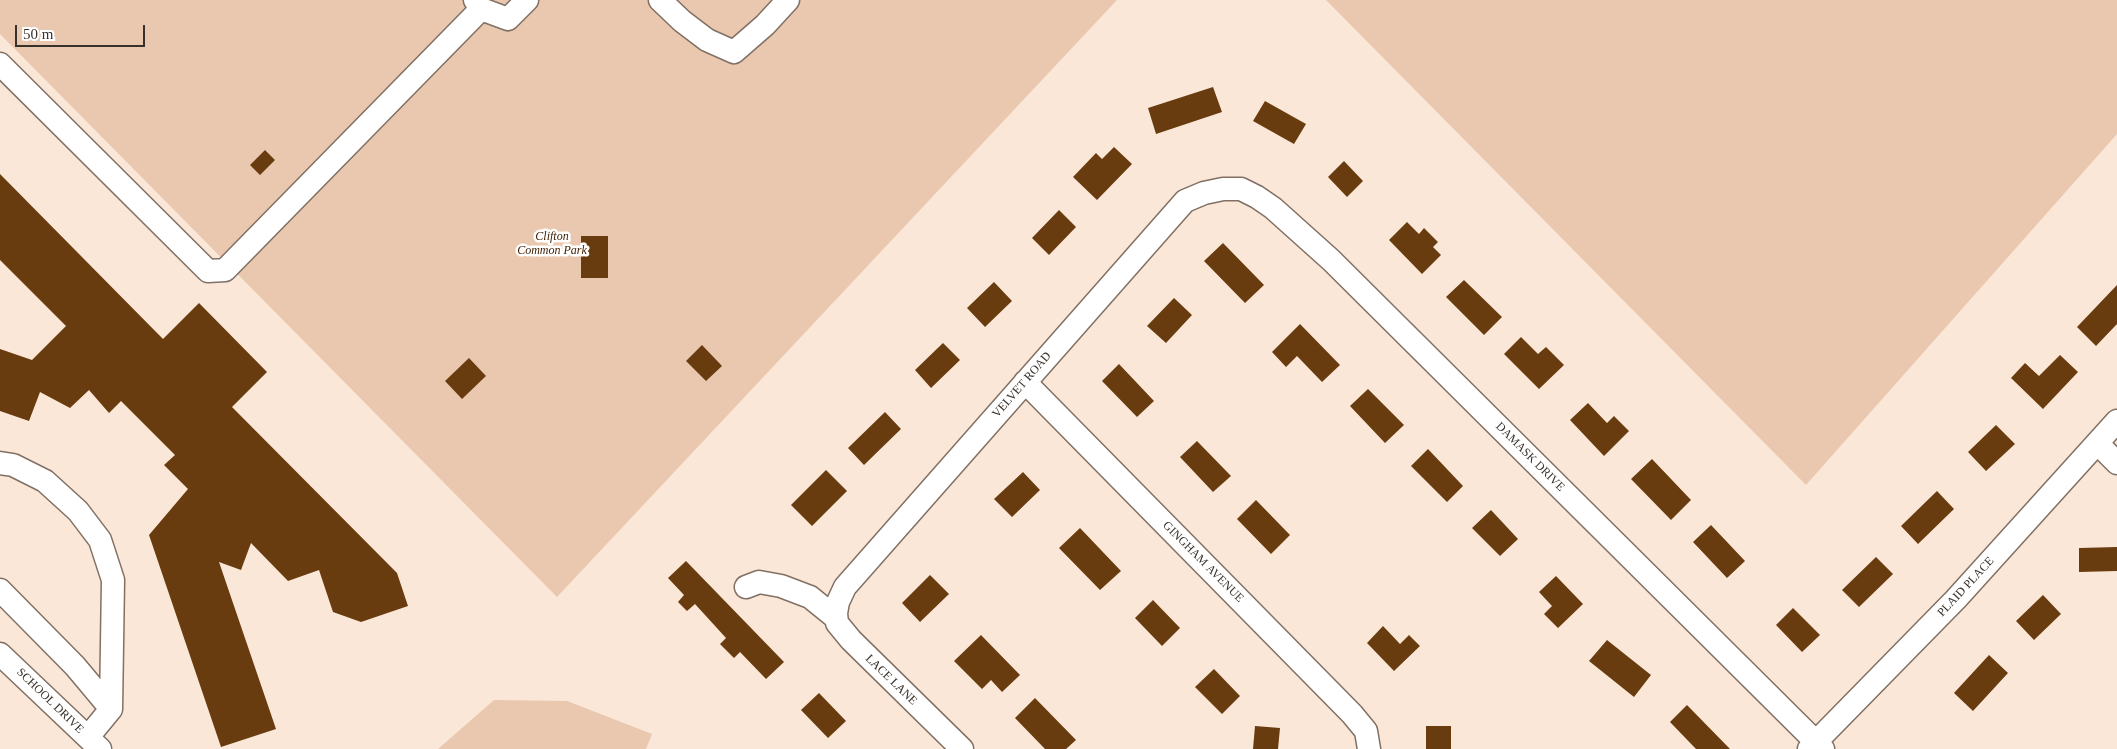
<!DOCTYPE html>
<html>
<head>
<meta charset="utf-8">
<style>
	body { margin:0 }
	#map { position:relative; width:2117px; height:749px; overflow:hidden; background:#fbe7d8; font-family:"Times New Roman",serif }
	canvas { display:block }
	.scale { position:absolute; left:15px; top:25px; width:130px; height:22px; box-sizing:border-box; border:2px solid #38312b; border-top:0; padding-left:6px; font-size:15px; line-height:18px; white-space:nowrap; color:#38312b; -webkit-text-stroke:4px #fff; paint-order:stroke }
</style>
</head>
<body>
<div id="map">
<canvas width="2117" height="749"></canvas>
<div class="scale">50 m</div>
</div>
<script>
const context = document.querySelector('canvas').getContext('2d');
context.lineJoin = 'round';
function fillPath(path, color) { context.fillStyle = color; context.fill(path, 'evenodd'); }
const poly = rows => new Path2D(rows.map(r => 'M' + r).join(''));
function trace(path, color, width, dash) { context.strokeStyle = color; context.lineWidth = width; context.lineCap = dash ? 'butt' : 'round'; context.setLineDash(dash || []); context.stroke(path); }
function write(font, color, halo, rows, align = 'center') {
  context.font = font + ' "Times New Roman",serif'; context.lineWidth = 5; context.setLineDash([]); context.textBaseline = 'middle'; context.strokeStyle = halo; context.fillStyle = color; for (const [text, x, y, turn = 0] of rows) {
    context.save(); context.translate(x, y); context.rotate((+turn || 0) * Math.PI / 180); context.textAlign = isNaN(turn) ? turn : align; if (halo) context.strokeText(text, 0, 0); context.fillText(text, 0, 0); context.restore();
  }
}
const green = poly([
	[0,0,1117,0,557,597,0,34],
	[1326,0,2117,0,2117,134,1806,485],
	[494,700,567,701,652,734,646,749,438,749]
]);
const building = poly([
	[1213,87,1222,112,1156,134,1148,108],
	[1265,101,1306,124,1294,144,1253,121],
	[1114,147,1132,164,1097,200,1073,177,1096,153,1102,159],
	[265,150,275,160,260,175,250,165],
	[1344,161,1363,181,1347,197,1328,177],
	[0,174,163,339,199,303,267,372,232,407,397,573,408,606,361,622,333,612,319,570,288,581,251,543,241,570,219,562,276,729,221,747,149,535,188,489,164,465,175,455,121,401,109,413,89,390,70,408,40,392,29,421,0,411,0,349,32,360,66,326,0,260],
	[1059,210,1076,227,1049,255,1032,238],
	[1407,222,1419,234,1424,228,1438,242,1433,247,1441,255,1422,274,1389,240],
	[581,236,608,236,608,278,581,278],
	[1223,243,1264,285,1245,303,1204,261],
	[1464,280,1502,317,1484,335,1446,297],
	[994,282,1012,301,985,327,967,308],
	[2117,285,2117,324,2096,346,2077,327],
	[1174,298,1192,315,1166,343,1147,326],
	[1300,324,1340,365,1322,382,1297,356,1286,367,1272,352],
	[1521,337,1538,354,1546,347,1564,365,1539,389,1504,354],
	[943,343,960,360,931,388,915,370],
	[702,345,722,366,706,381,686,361],
	[2060,355,2078,372,2043,409,2011,378,2025,363,2039,376],
	[469,358,486,376,462,399,445,381],
	[1119,364,1154,401,1137,417,1102,381],
	[1368,389,1404,425,1385,443,1350,406],
	[1588,403,1607,423,1614,416,1629,431,1604,456,1570,420],
	[885,412,901,429,864,465,848,448],
	[1996,425,2015,444,1986,471,1968,452],
	[1197,441,1231,476,1213,492,1180,457],
	[1428,449,1463,486,1447,502,1411,466],
	[1652,459,1691,500,1671,520,1631,479],
	[826,470,847,491,812,526,791,505],
	[1023,472,1040,490,1012,517,994,499],
	[1937,491,1954,509,1918,544,1901,526],
	[1256,500,1290,535,1271,554,1237,519],
	[1491,510,1518,539,1500,556,1472,528],
	[1711,525,1745,561,1727,578,1693,542],
	[1080,528,1121,571,1100,590,1059,548],
	[2117,547,2117,571,2079,572,2079,548],
	[1876,557,1893,574,1859,607,1842,590],
	[686,561,784,662,766,679,740,652,734,658,720,644,726,638,695,604,687,611,678,602,684,595,668,578],
	[930,575,949,594,920,622,902,603],
	[1556,576,1583,604,1558,628,1544,614,1552,606,1539,592],
	[2043,595,2061,614,2034,640,2016,621],
	[1153,600,1180,628,1162,646,1135,618],
	[1793,608,1820,635,1802,652,1776,625],
	[1383,626,1400,644,1409,635,1420,646,1394,671,1367,643],
	[981,635,1020,675,1002,692,991,680,982,689,954,661],
	[1607,640,1651,675,1634,697,1589,661],
	[1989,655,2008,673,1973,711,1954,693],
	[1214,669,1240,696,1222,714,1195,687],
	[819,693,846,721,828,738,801,710],
	[1035,698,1076,740,1066,749,1045,749,1015,718],
	[1687,705,1730,749,1696,749,1670,722],
	[1255,726,1280,728,1278,749,1253,749],
	[1426,726,1451,726,1451,749,1426,749]
]);
const minor = poly([
	[660,0,682,21,707,40,734,52,765,25,788,0],
	[481,9,508,19,527,0],
	[0,64,208,271,225,270,481,9,475,0],
	[1025,382,1352,714,1366,731,1369,749],
	[2097,443,2117,463],
	[0,463,13,465,45,481,78,511,100,540,113,580,111,709,88,737],
	[746,587,759,582,781,586,810,597,836,618],
	[0,590,75,666,111,709],
	[0,654,100,749],
	[962,749,851,640,837,623,836,613,838,602,845,587,1185,201,1204,193,1223,189,1241,189,1257,197,1273,208,1331,260,1823,749],
	[1809,749,1956,599,2117,421]
]);
const parkNames = [
	["Clifton",552,237],
	["Common Park",552,251]
];
const streetNames = [
	["VELVET ROAD",1022,385,-49],
	["DAMASK DRIVE",1530,457,45],
	["GINGHAM AVENUE",1203,562,45],
	["PLAID PLACE",1966,587,-47],
	["LACE LANE",891,680,44],
	["SCHOOL DRIVE",50,701,44]
];
fillPath(green, '#eac8af');
fillPath(building, '#693c0f');
trace(minor, '#817063', 25);
trace(minor, '#fff', 22);
write('italic 12px', '#432100', '#fff', parkNames);
write('12px', '#38312b', '#fff', streetNames);
</script>
</body>
</html>
